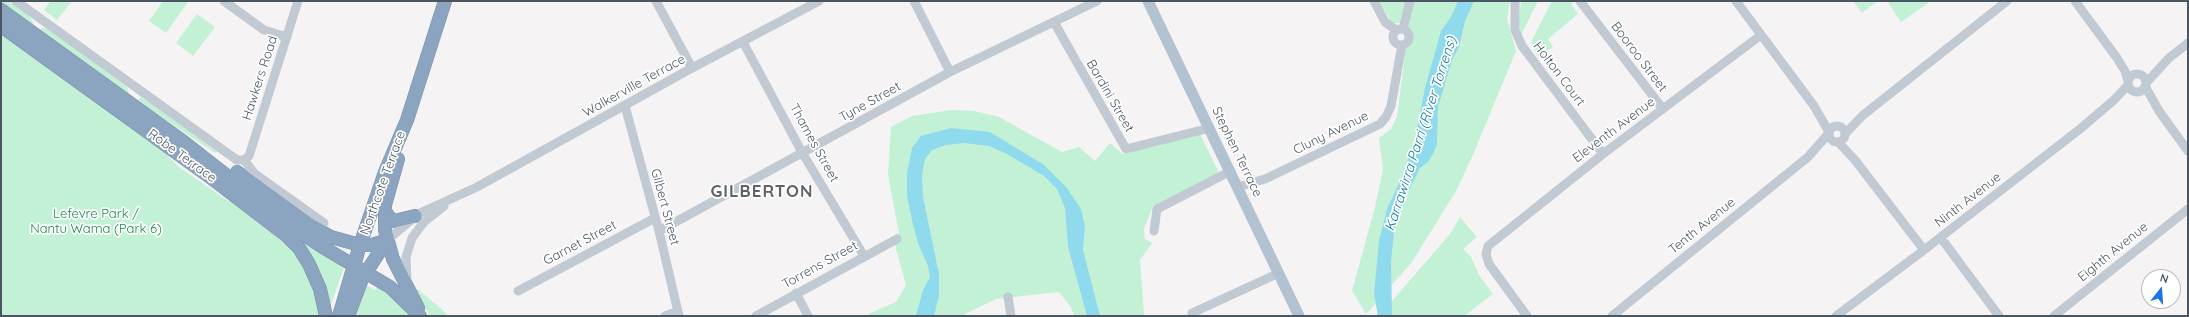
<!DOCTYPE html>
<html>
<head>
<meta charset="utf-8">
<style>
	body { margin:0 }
	#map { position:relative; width:2189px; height:317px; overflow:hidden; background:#f5f3f3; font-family:Quicksand,sans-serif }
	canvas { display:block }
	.frame { position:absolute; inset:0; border:2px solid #4a5661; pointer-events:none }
	.north { position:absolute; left:2141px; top:269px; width:40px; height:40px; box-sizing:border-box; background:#fff; border:1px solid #b7bbc0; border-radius:50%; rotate:17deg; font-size:11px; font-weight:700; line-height:16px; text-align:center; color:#4a5661 }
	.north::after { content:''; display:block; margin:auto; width:14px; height:18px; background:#1a73e8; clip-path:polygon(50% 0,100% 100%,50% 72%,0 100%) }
</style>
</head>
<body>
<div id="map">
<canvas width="2189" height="317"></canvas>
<div class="frame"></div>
<div class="north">N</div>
</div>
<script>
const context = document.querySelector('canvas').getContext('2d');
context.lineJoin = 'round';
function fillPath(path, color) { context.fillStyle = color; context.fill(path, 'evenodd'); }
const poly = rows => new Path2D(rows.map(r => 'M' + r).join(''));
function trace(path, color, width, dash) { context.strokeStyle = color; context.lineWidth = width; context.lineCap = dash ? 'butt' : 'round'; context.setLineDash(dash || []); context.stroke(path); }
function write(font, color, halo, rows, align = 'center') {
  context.font = font + ' Quicksand,sans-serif'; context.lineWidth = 3.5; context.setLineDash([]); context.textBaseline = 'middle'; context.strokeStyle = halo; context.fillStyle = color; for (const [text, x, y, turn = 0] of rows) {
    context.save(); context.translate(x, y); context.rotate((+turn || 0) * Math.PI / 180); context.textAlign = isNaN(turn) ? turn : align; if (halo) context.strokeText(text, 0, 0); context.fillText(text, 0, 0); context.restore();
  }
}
const green = poly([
	[1,1,10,1,29,15,34,24,30,23,1,4],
	[51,1,72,1,57,20,44,10],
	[163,1,188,2,166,33,149,21],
	[1379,1,1406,1,1401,23,1392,23],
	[1413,1,1510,1,1507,18,1516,51,1472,157,1456,191,1412,262,1366,314,1352,291,1375,207,1383,169,1379,138,1391,129,1397,117,1406,46,1412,36,1408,27],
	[1521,1,1538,1,1521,35,1519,18],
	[1552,1,1575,1,1571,4,1578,14,1548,39,1553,47,1538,57,1531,42],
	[1853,1,1878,1,1862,13],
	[1887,1,1931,1,1901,22],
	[197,14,215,27,193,56,176,43],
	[42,28,50,30,126,86,129,92,127,94,39,31],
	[1,35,152,144,156,144,165,151,167,155,179,167,228,201,237,204,288,246,302,262,312,281,320,316,1,316],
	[140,97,149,102,217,151,215,153,145,106,139,100],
	[951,110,974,111,999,117,1062,152,1079,147,1095,161,1110,143,1123,154,1200,134,1219,173,1153,206,1144,229,1145,239,1152,243,1140,260,1144,316,1074,316,1071,307,1059,292,996,299,961,316,864,316,896,302,906,285,896,249,895,234,899,233,888,175,891,127,912,116],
	[1460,217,1477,237,1463,249,1471,257,1479,275,1493,294,1464,316,1379,316,1450,234],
	[296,236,344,267,330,308],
	[366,285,375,290,378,286,411,316,353,316],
	[418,289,447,314,445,316,430,316,415,291]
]);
const water = poly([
	[1458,1,1474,1,1465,21,1459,47,1452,60,1438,107,1437,144,1433,154,1428,162,1420,168,1400,209,1394,233,1391,261,1392,316,1378,316,1374,294,1379,241,1387,209,1402,177,1415,139,1425,88,1441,31,1451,17],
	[951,128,990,132,1044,165,1066,187,1081,209,1085,227,1083,250,1100,316,1087,316,1068,247,1065,208,1057,189,1044,176,1007,154,989,146,964,143,946,145,932,150,925,159,922,175,923,197,939,274,939,295,934,316,916,316,923,290,930,277,928,266,918,243,912,220,907,196,907,173,912,148,921,136]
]);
const minor = poly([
	[16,1,237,160,244,160,255,174,324,223],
	[224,1,264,30,287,37],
	[656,1,692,68],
	[914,1,950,72],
	[1374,1,1385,22,1396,30],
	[1515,1,1515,30,1522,46,1603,154],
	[1580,1,1663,109],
	[1736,1,1814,106,1829,132],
	[2075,1,2117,58,2125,71,2128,81],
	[1054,22,1126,149,1210,128],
	[1403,29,1410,1],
	'1393 37a8 8 0 1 1 16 0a8 8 0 1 1-16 0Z',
	[743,42,803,154,864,256],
	'2128 83a9 9 0 1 1 18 0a9 9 0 1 1-18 0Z',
	[2146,83,2169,58,2188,43],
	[2145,86,2159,111,2188,151],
	[625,106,659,231,679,316],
	'1829 134a8 8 0 1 1 16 0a8 8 0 1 1-16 0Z',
	[1845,134,1862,116,2007,1],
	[1838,142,1855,160,1924,250],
	[244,160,249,156,298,1],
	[1238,187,1265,179,1380,124,1386,117,1391,106,1402,45],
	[659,231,950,72,1097,1],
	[1154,231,1157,209,1231,171],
	[1941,238,1999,316],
	[387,240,420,213,477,187,692,68,819,1],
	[407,281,406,257,412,238,424,222,444,206],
	[518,291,655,218],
	[796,293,808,316],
	[1008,297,1011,316],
	[1192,313,1279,273],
	[665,316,678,311],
	[756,316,897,239],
	[1527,316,1489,264,1486,254,1488,246,1603,154,1761,35],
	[1612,316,1808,157,1829,133],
	[1836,316,1924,250,2080,129,2114,100,2128,85],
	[2054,316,2188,209]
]);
const major = poly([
	[1148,1,1299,316]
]);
const highway = poly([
	[1,10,185,143,290,225,321,246,390,287,420,316],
	[1,26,206,174,287,236,299,248,309,264,320,289,326,316],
	[398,159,385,205,385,230,393,259,418,308],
	[237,172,310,225,331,237,360,245,372,245,387,240],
	[384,210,390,218,394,221,415,216],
	[339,316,360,245,385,172,407,120,445,1],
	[348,316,362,279,387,240]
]);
const streetNames = [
	["Booroo Street",1639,57,53],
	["Holton Court",1559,74,53],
	["Hawkers Road",260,78,-72],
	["Walkerville Terrace",634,86,-29],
	["Bardini Street",1110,96,60],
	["Tyne Street",870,102,-29],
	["Eleventh Avenue",1614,130,-37],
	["Cluny Avenue",1331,133,-26],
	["Thames Street",814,143,61],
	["Stephen Terrace",1237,152,64],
	["Robe Terrace",182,156,36],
	["Northcote Terrace",383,183,-70],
	["Ninth Avenue",1968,200,-38],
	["Gilbert Street",665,207,75],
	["Tenth Avenue",1702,226,-39],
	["Garnet Street",580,243,-28],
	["Eighth Avenue",2113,252,-39],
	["Torrens Street",820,265,-29]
];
const parkNames = [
	["Lefevre Park /",96,214],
	["Nantu Wama (Park 6)",96,229]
];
const waterNames = [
	["Karrawirra Parri (River Torrens)",1421,134,-72]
];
const districtNames = [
	["GILBERTON",762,192]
];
fillPath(green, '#c3f1d5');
fillPath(water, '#90daee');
trace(highway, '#7690ad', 14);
trace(minor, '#c1cad2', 9);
trace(major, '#b3c2d1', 11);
trace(highway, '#8ba5c1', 13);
write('13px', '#4a5661', '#fff', streetNames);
write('13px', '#17864f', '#fff', parkNames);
write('italic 14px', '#0c7c9b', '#fff', waterNames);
context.letterSpacing = '1px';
write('bold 17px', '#5f6368', '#fff', districtNames);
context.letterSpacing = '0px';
</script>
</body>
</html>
